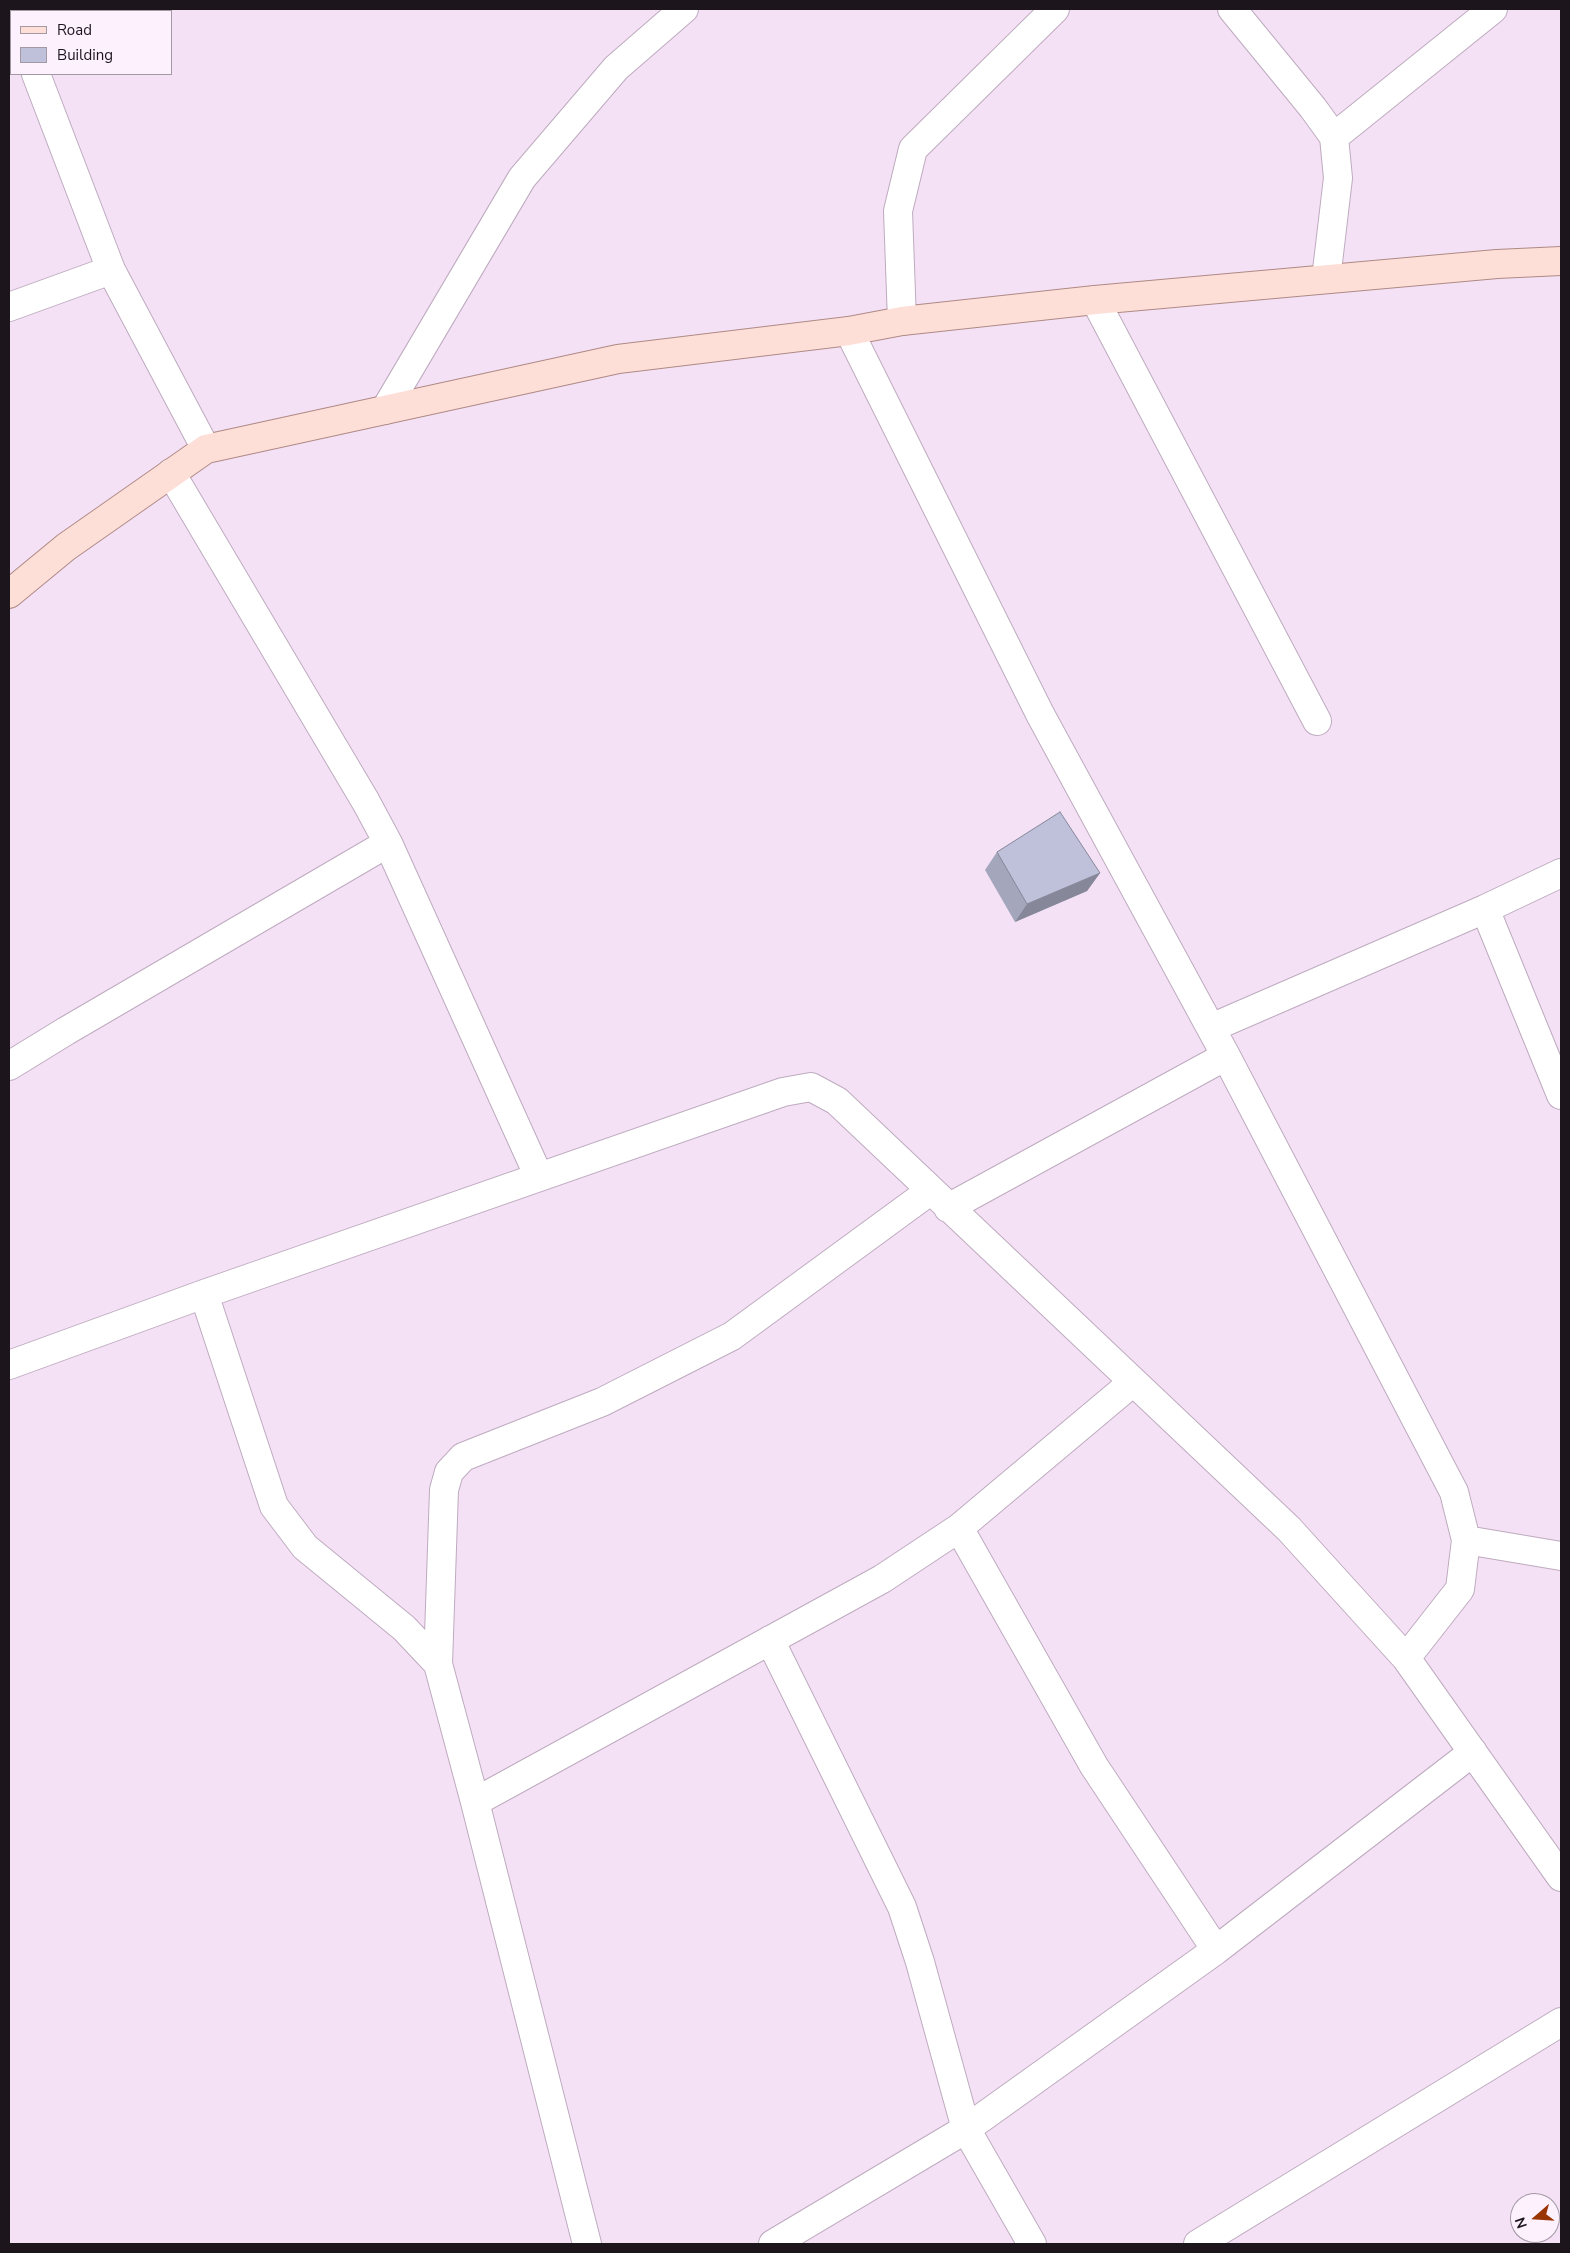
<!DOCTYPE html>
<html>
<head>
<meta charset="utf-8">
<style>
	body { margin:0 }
	#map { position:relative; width:1570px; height:2253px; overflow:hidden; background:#f5e1f6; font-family:"Nunito Sans",sans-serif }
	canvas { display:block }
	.frame { position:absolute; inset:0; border:10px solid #1c151c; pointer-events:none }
	.legend { position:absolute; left:10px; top:10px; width:162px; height:65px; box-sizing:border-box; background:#fdf1fe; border:1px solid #a399a4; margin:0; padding:6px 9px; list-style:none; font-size:15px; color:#1c151c }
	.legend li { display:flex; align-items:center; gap:10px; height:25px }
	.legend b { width:25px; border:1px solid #a399a4 }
	.north { position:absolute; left:1510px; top:2193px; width:50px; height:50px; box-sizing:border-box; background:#fdf1fe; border:1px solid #a399a4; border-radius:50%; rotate:251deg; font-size:14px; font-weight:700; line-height:20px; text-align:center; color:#1c151c }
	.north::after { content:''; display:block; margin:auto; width:18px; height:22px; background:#9a3504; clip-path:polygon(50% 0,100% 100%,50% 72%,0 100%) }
</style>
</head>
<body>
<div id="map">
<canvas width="1570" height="2253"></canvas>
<div class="frame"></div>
<ul class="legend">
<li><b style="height:6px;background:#fedfd8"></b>Road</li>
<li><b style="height:14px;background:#bfc1db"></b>Building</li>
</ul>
<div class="north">N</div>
</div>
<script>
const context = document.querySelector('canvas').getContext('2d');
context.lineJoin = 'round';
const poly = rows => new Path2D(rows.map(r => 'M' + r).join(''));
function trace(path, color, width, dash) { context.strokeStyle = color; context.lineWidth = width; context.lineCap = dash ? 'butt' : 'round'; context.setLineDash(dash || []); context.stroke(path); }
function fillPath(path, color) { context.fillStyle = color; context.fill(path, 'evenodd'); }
const minor = poly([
	[12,9,13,11],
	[1232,9,1313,108,1334,137],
	[54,11,59,9],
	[36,74,111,270,206,449],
	[1326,279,1338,178,1334,137,1493,9],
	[1095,300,1317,721],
	[9,307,111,270],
	[902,321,898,211,913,149,1055,9],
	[849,331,1040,714,1226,1056,1454,1492,1466,1540,1460,1589,1406,1658],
	[385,410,522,178,616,68,684,9],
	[171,473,366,802,388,843,539,1177],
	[1485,909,1561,1095],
	[1211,1028,1485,909,1561,873],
	[9,1066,66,1031,388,843],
	[948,1208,1226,1056],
	[204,1294,274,1506,305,1547,404,1628,438,1664,475,1802,587,2244],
	[9,1365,204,1294,783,1092,811,1087,837,1101,1289,1529,1406,1658,1561,1877],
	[959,1528,1094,1766,1216,1950],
	[1466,1540,1561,1556],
	[770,1640,902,1907,920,1962,966,2129,1032,2244],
	[438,1664,444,1490,449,1472,463,1457,602,1402,732,1336,930,1191],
	[475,1802,882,1579,959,1528,1133,1382],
	[773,2244,966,2129,1216,1950,1473,1752],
	[1198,2244,1561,2022]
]);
const major = poly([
	[9,594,66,547,206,449,618,359,849,331,902,321,1095,300,1497,264,1561,261]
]);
const wall = poly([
	[997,852,1100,873,1087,891,1015,922,985,870]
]);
const shadedWall = poly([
	[11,41,11,52,9,55,9,42],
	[1100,873,1087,891,1015,922,1027,904]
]);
const building = poly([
	[9,9,12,9,13,11,11,11,11,41,9,42,9,9],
	[1060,812,1100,873,1027,904,997,852,1060,812]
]);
trace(minor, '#beabbf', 30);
trace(major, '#ae8a85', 30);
trace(minor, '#fff', 28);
trace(major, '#fedfd8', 28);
fillPath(wall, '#a4a6bc');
fillPath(shadedWall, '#868799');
fillPath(building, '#bfc1db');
trace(building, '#868799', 1);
</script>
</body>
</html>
